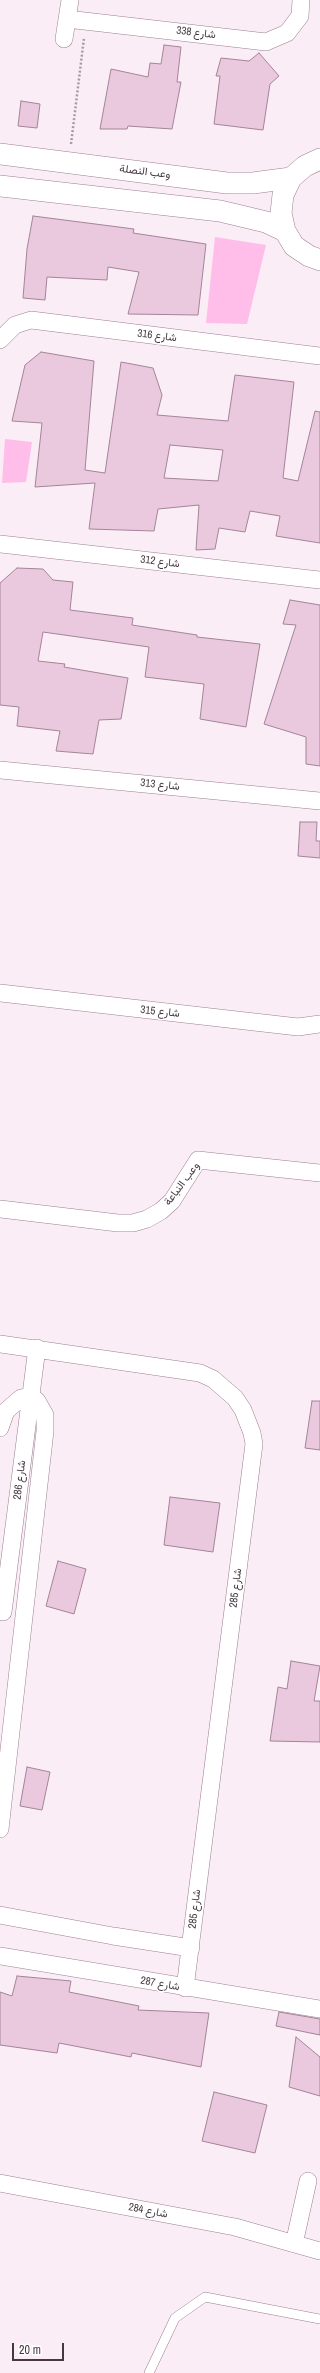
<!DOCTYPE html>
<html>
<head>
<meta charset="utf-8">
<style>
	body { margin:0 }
	#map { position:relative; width:320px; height:2373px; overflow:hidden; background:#fbedf6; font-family:"Archivo Narrow",sans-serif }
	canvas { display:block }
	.scale { position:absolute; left:12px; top:2343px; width:52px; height:18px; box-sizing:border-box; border:2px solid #453841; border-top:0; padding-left:5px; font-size:12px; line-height:14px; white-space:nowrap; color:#453841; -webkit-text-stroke:3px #fff; paint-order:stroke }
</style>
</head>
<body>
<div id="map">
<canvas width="320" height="2373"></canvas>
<div class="scale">20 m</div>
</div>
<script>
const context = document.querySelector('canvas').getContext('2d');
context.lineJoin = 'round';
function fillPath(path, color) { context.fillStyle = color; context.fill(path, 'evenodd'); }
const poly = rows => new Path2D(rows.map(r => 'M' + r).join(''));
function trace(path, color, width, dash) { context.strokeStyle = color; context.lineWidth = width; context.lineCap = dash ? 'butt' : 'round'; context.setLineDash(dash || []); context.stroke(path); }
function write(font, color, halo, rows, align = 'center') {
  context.font = font + ' "Archivo Narrow",Vazirmatn,sans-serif'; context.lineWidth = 3; context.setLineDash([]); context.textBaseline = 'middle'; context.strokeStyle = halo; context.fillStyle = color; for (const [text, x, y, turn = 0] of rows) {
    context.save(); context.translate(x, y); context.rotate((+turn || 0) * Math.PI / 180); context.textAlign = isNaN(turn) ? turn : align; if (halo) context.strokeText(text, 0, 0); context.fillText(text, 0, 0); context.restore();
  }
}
const green = poly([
	[215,237,266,245,247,324,206,323],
	[5,439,32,442,26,482,2,483]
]);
const building = poly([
	[164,45,181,47,177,82,181,82,172,129,128,126,127,129,100,129,111,69,148,77,150,63,161,64,164,45],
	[259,53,279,76,270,84,263,130,214,124,220,76,216,76,221,58,249,61,259,53],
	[21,101,40,104,37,128,18,126,21,101],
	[33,216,134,229,133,233,206,244,198,315,128,314,139,272,108,267,107,280,47,277,45,300,23,298,27,249,33,216],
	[41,352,94,361,85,470,105,473,121,362,153,368,162,395,157,415,228,421,235,375,294,382,283,478,298,481,315,411,320,412,320,543,276,536,280,516,250,511,245,532,219,528,215,549,196,550,199,505,158,509,154,531,89,529,95,483,35,487,42,423,12,421,25,365,41,352],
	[170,445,223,450,218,481,164,478,170,445],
	[17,568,43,569,53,580,73,582,70,610,133,618,132,625,197,635,197,637,260,644,246,727,200,719,204,684,145,677,149,647,43,632,38,661,65,664,64,667,128,678,121,719,99,720,93,754,56,751,60,731,17,726,19,707,0,705,0,583,17,568],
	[290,600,320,605,320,766,306,764,306,737,264,724,296,625,283,624,290,600],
	[300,822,317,822,316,841,320,841,320,858,298,856,300,822],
	[312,1401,320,1401,320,1450,305,1448,312,1401],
	[170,1497,220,1503,213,1552,164,1545,170,1497],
	[58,1561,86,1569,74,1614,46,1606,58,1561],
	[291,1661,320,1666,314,1701,320,1701,320,1742,270,1741,278,1687,287,1689,291,1661],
	[27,1767,50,1772,42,1810,20,1806,27,1767],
	[17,1976,71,1981,69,1992,139,2006,138,2010,209,2013,201,2067,132,2053,131,2057,59,2043,57,2053,0,2045,0,1992,12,1996,17,1976],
	[279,2012,320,2019,320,2035,276,2026,279,2012],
	[296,2037,320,2057,320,2096,289,2087,296,2037],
	[214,2092,267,2105,255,2153,202,2141,214,2092]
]);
const path = poly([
	[71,144,84,38]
]);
const service = poly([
	[149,2373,175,2318,205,2297,320,2319]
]);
const minor = poly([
	[67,19,266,42,287,33,300,16,301,0],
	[64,39,70,0],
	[0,340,15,325,31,320,320,356],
	[0,544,320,580],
	[0,770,320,801],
	[0,993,298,1027,320,1024],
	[0,1209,118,1223,133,1223,147,1219,161,1211,172,1201,198,1160,320,1173],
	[0,1344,200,1373,213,1379,235,1398,243,1410,252,1433,254,1444,185,1988],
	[0,1428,6,1411,21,1398,31,1396,37,1401,45,1415,45,1431,0,1829],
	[3,1612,37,1348],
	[0,1915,113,1936,191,1948],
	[0,1956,320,2009],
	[0,2183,235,2227,320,2251],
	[294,2244,308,2181]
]);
const tertiary = poly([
	[0,154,227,183,253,183,291,178],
	[320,159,305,166,291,178,283,195,281,213,285,231,294,246,309,256,320,260],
	[0,186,220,211,266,222,285,231]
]);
const streetNames = [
	["شارع 338",196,33,7],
	["وعب النصلة",145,172,7],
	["شارع 316",157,336,7],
	["شارع 312",160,562,7],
	["شارع 313",160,785,6],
	["شارع 315",160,1012,6],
	["وعب النباعة",182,1184,-53],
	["شارع 286",20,1480,-83],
	["شارع 285",236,1588,-83],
	["شارع 285",195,1909,-83],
	["شارع 287",160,1984,10],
	["شارع 284",148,2211,11]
];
fillPath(green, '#ffbde9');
fillPath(building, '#eac9de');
trace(building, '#a38498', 1);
trace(service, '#9d7f93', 10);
trace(minor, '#9d7f93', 18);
trace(tertiary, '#9d7f93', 22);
trace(path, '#a79aa3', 2.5, [2, 2]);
trace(service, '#fff', 9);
trace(minor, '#fff', 17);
trace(tertiary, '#fff', 21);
write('11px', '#453841', '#fff', streetNames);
</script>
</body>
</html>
